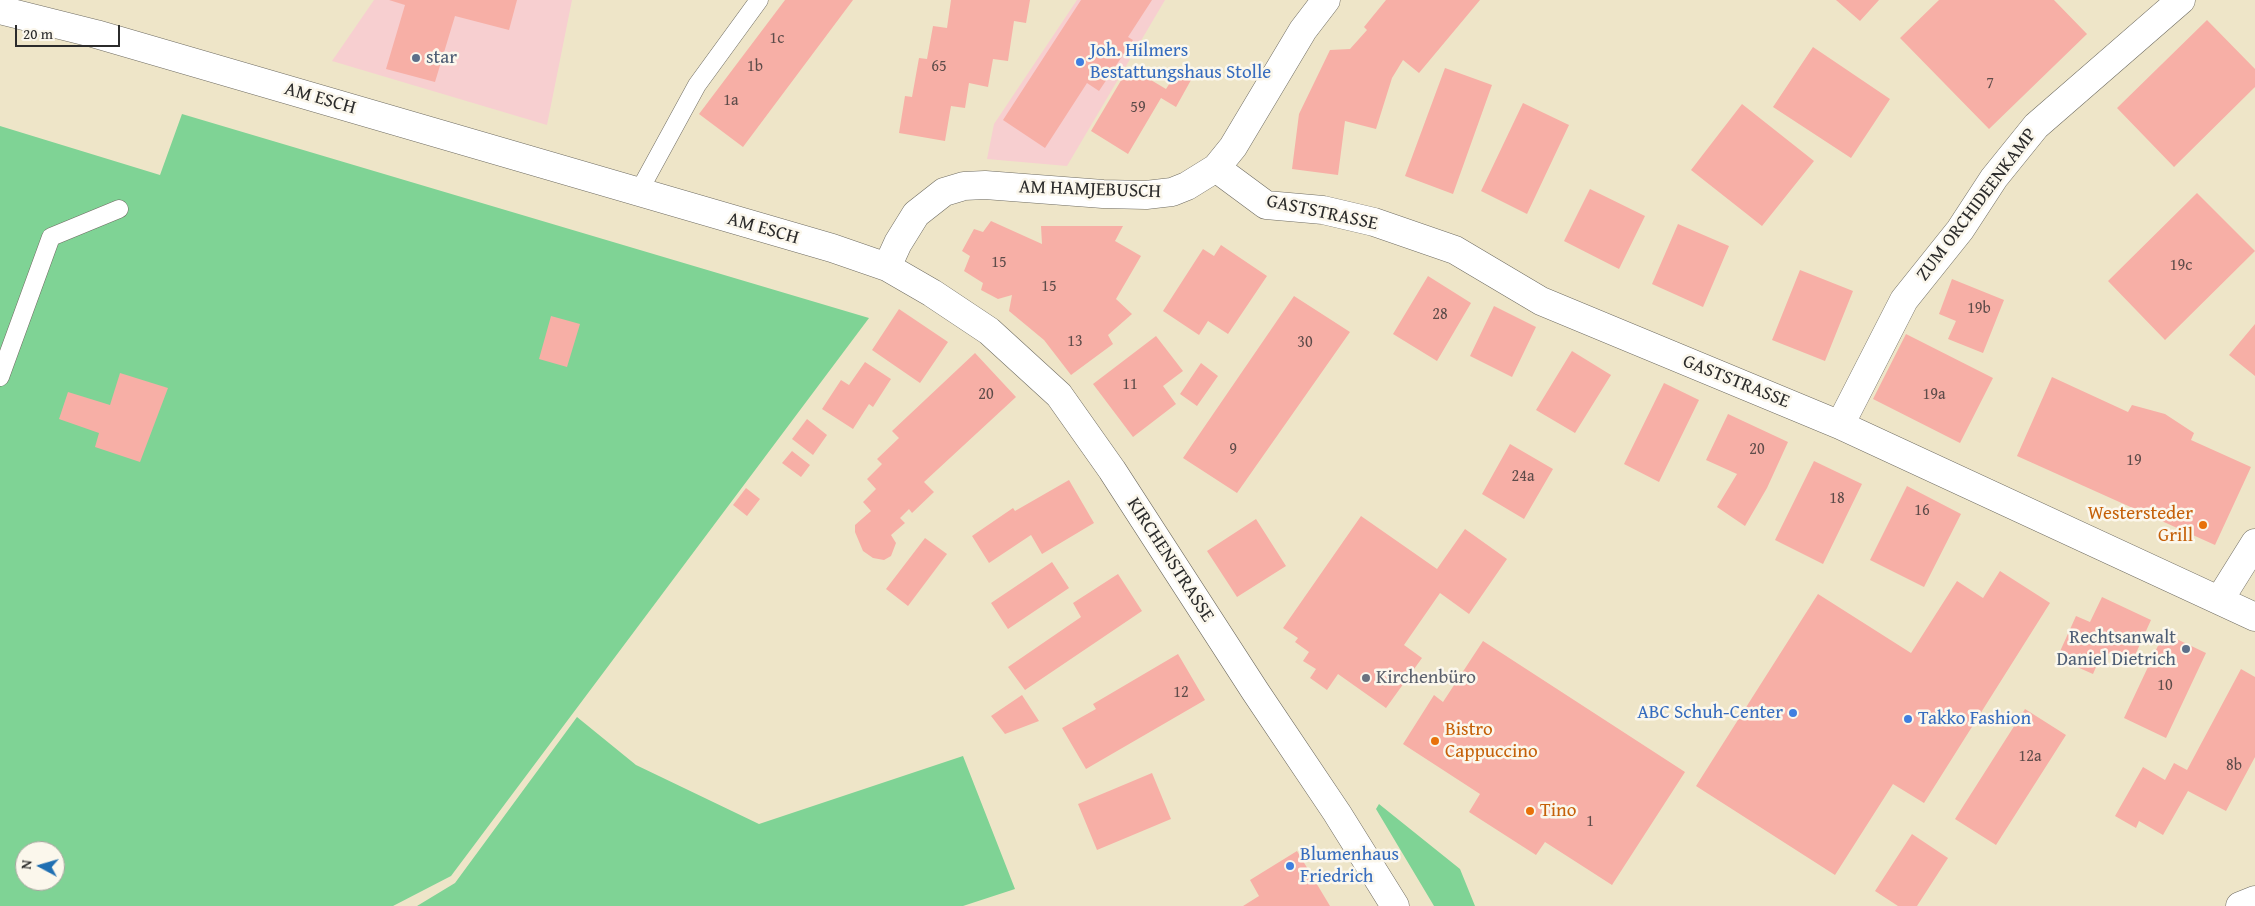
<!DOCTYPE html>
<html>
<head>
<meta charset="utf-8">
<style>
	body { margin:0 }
	#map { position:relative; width:2255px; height:906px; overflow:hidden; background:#eee5c8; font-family:"Gentium Book Plus",serif }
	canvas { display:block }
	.north { position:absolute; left:15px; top:841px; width:50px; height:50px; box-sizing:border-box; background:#fbf7ec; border:1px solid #a8a59f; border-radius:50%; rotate:276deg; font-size:14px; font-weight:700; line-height:20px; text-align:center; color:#2b2b2b }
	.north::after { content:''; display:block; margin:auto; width:18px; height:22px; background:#1f6fb2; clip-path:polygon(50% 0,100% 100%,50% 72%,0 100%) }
	.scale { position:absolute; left:15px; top:25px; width:105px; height:22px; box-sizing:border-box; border:2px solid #2b2b2b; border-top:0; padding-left:6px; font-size:15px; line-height:18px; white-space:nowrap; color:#2b2b2b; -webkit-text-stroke:4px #fbf7ec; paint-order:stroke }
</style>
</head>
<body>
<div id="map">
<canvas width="2255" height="906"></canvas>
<div class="north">N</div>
<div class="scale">20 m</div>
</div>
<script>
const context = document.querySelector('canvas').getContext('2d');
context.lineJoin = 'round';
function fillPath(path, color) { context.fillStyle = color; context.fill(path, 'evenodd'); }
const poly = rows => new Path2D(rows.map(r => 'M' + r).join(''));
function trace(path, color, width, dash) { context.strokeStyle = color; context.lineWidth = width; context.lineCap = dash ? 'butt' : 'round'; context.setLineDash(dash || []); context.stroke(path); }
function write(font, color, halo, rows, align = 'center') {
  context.font = font + ' "Gentium Book Plus",serif'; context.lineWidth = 5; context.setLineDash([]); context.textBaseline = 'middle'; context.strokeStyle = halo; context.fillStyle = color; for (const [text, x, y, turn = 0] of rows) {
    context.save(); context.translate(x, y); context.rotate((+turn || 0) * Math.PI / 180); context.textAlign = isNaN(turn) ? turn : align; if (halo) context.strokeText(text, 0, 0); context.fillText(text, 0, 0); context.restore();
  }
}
const built = poly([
	[374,0,572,0,547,125,332,61],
	[1077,0,1165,0,1067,166,987,159,994,124]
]);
const green = poly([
	[182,114,869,318,451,876,393,906,0,906,0,126,160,175],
	[25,851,55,851,55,881,25,881],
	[577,717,636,765,759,824,963,756,1015,889,963,906,417,906,455,883],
	[1379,804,1460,869,1475,906,1434,906,1376,809]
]);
const building = poly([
	[517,0,509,30,455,16,435,82,386,69,405,5,389,0],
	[785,0,853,0,743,147,699,114],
	[951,0,1030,0,1026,23,1014,21,1008,61,993,59,988,87,969,83,965,108,951,106,945,141,899,133,905,96,912,97,919,58,927,59,933,26,947,28],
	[1081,0,1152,0,1128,37,1133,40,1099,91,1087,83,1045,148,1003,120],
	[1386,0,1480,0,1419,73,1403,60,1392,78,1376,129,1345,121,1338,175,1292,169,1299,114,1330,50,1350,49,1367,30,1364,27],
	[1836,0,1879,0,1860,21],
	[1939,0,2054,0,2087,34,1989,129,1900,38],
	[2207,20,2255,69,2255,87,2174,167,2117,108],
	[1813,47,1890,99,1851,158,1773,107],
	[1129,67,1166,89,1177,72,1191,80,1176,107,1161,98,1128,154,1091,131],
	[1445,68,1492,85,1453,194,1405,176],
	[1523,103,1569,125,1527,214,1481,191],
	[1742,104,1814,161,1762,226,1691,170],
	[1590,189,1645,216,1619,269,1564,241],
	[2197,193,2255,251,2165,340,2108,281],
	[991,221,1042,244,1041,226,1123,226,1115,241,1141,256,1116,299,1132,314,1108,335,1113,344,1071,375,1044,340,1009,311,1012,295,998,299,981,290,983,283,964,271,970,256,962,251,974,229,983,232],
	[1678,224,1729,246,1703,307,1652,284],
	[1221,245,1267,276,1228,334,1208,321,1199,335,1163,311,1203,249,1214,256],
	[1800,270,1853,291,1825,361,1772,340],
	[1428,276,1471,303,1437,361,1393,334],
	[1952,279,2004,300,1983,353,1948,339,1956,321,1939,314],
	[1294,296,1350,332,1237,493,1183,458],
	[1494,306,1536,327,1512,377,1470,356],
	[899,309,948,342,920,383,872,350],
	[551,316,580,324,567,367,539,359],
	[2255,324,2255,376,2229,355],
	[1906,334,1993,378,1960,443,1873,399],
	[1156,336,1183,371,1163,386,1176,404,1133,437,1093,384],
	[1572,351,1611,375,1575,433,1536,410],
	[975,353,1016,397,924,482,934,492,912,513,909,509,900,518,905,523,891,535,896,543,891,556,884,560,873,558,863,551,855,532,855,525,871,511,863,502,876,489,867,479,882,464,877,459,899,438,892,431],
	[865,362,891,379,873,407,869,404,853,429,822,409,841,380,849,385],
	[1201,363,1218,376,1197,406,1180,394],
	[120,373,168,388,140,462,95,447,99,433,59,419,68,392,110,405],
	[2052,377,2128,412,2132,405,2165,414,2194,433,2191,440,2251,467,2215,545,2017,456],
	[1664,383,1699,400,1659,482,1624,464],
	[1728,414,1788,442,1767,488,1745,526,1717,507,1737,474,1706,460],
	[807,419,827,435,813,455,792,439],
	[1510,444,1553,469,1524,519,1482,494],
	[792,451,810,465,801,477,782,463],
	[1814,461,1862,484,1823,564,1775,540],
	[1069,480,1094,523,1042,554,1031,535,989,563,972,536,1013,508,1015,511],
	[1907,486,1961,514,1924,587,1870,560],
	[746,488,760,499,747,516,733,505],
	[1361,516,1437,569,1465,529,1507,559,1469,614,1440,593,1404,645,1422,658,1386,708,1338,674,1327,690,1310,678,1316,669,1303,661,1309,652,1295,642,1298,638,1283,628],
	[1256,519,1286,566,1237,597,1207,551],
	[925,538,947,554,908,606,886,589],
	[1052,562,1069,588,1008,629,991,603],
	[2000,571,2050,603,1924,803,1893,784,1835,875,1696,786,1818,594,1911,653,1957,581,1983,598],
	[1118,574,1142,611,1025,690,1008,667,1081,617,1073,603],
	[2102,597,2151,620,2131,664,2103,651,2093,674,2057,658,2076,616,2090,622],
	[2164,633,2206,653,2166,738,2124,718],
	[1483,641,1685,772,1612,885,1545,842,1536,855,1469,812,1480,794,1403,744,1434,695,1443,702],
	[1178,654,1205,700,1086,769,1062,728,1096,709,1093,704],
	[2241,669,2255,677,2255,757,2226,811,2188,791,2163,835,2139,821,2136,828,2115,816,2143,767,2165,780,2174,763,2187,770],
	[1022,695,1039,721,1005,734,991,716],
	[2025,709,2066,735,1996,845,1955,819],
	[1152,773,1171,819,1097,850,1078,804],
	[1912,834,1948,858,1917,906,1898,906,1875,891],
	[1297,851,1330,906,1243,906,1259,896,1250,880]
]);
const service = poly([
	[638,193,697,85,759,0],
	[0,377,51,237,119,209]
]);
const minor = poly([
	[0,10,96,34,832,248,887,267,932,293,989,331,1059,395,1112,470,1255,691,1337,813,1395,906],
	[1216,168,1266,205,1323,210,1374,222,1455,250,1541,301,1840,425,2255,617],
	[887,267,898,243,916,214,944,192,964,186,985,185,1103,194,1146,195,1172,192,1187,186,1216,168,1233,147,1303,30,1326,0],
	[1840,425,1904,300,1960,230,1994,178,2036,126,2181,0],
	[2220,599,2255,543],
	[2240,906,2255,900]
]);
const markers = [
	[416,58,5,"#5c6f8a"],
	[1080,62,5,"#3f7fe0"],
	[2203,525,5,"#e8710a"],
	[2186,649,5,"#5c6f8a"],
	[1366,678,5,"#6b7280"],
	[1793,713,5,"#3f7fe0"],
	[1908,719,5,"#3f7fe0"],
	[1435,741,5,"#e8710a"],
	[1530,811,5,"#e8710a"],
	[1290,866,5,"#3f7fe0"]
];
const numberNames = [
	["1c",777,39],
	["1b",755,67],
	["65",939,67],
	["7",1990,84],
	["1a",731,101],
	["59",1138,108],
	["15",999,263],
	["19c",2181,266],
	["15",1049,287],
	["19b",1979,309],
	["28",1440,315],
	["13",1075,342],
	["30",1305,343],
	["11",1130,385],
	["20",986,395],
	["19a",1934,395],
	["9",1233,450],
	["20",1757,450],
	["19",2134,461],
	["24a",1523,477],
	["18",1837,499],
	["16",1922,511],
	["10",2165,686],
	["12",1181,693],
	["12a",2030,757],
	["8b",2234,766],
	["1",1590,822]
];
const shopNames = [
	["Joh. Hilmers",1090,51],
	["Bestattungshaus Stolle",1090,73],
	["ABC Schuh-Center",1783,713,"right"],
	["Takko Fashion",1918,719],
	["Blumenhaus",1300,855],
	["Friedrich",1300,877]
];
const serviceNames = [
	["star",426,58],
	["Rechtsanwalt",2176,638,"right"],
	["Daniel Dietrich",2176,660,"right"]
];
const streetNames = [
	["AM ESCH",320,99,16],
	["AM HAMJEBUSCH",1090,190,2],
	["ZUM ORCHIDEENKAMP",1977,205,-53],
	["GASTSTRASSE",1322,213,12],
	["AM ESCH",763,229,16],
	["GASTSTRASSE",1736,382,22],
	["KIRCHENSTRASSE",1170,560,57]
];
const foodNames = [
	["Westersteder",2193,514,"right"],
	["Grill",2193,536,"right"],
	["Bistro",1445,730],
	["Cappuccino",1445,752],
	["Tino",1540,811]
];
const worshipNames = [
	["Kirchenbüro",1376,678]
];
fillPath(built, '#f7cfd0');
fillPath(green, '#7fd395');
fillPath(building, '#f7afa6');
trace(service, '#6f6c62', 19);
trace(minor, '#6f6c62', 29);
trace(service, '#fff', 18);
trace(minor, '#fff', 28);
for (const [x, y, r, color] of markers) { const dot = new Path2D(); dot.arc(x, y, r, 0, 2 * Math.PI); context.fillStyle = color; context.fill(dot); trace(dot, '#fbf7ec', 2); }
write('16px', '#5e4c4a', null, numberNames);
write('19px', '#366cbe', '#fbf7ec', shopNames, 'left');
write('19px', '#4e5e75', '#fbf7ec', serviceNames, 'left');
write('19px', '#2b2b2b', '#fbf7ec', streetNames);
write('19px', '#c56008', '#fbf7ec', foodNames, 'left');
write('19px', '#5b616d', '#fbf7ec', worshipNames, 'left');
</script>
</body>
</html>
